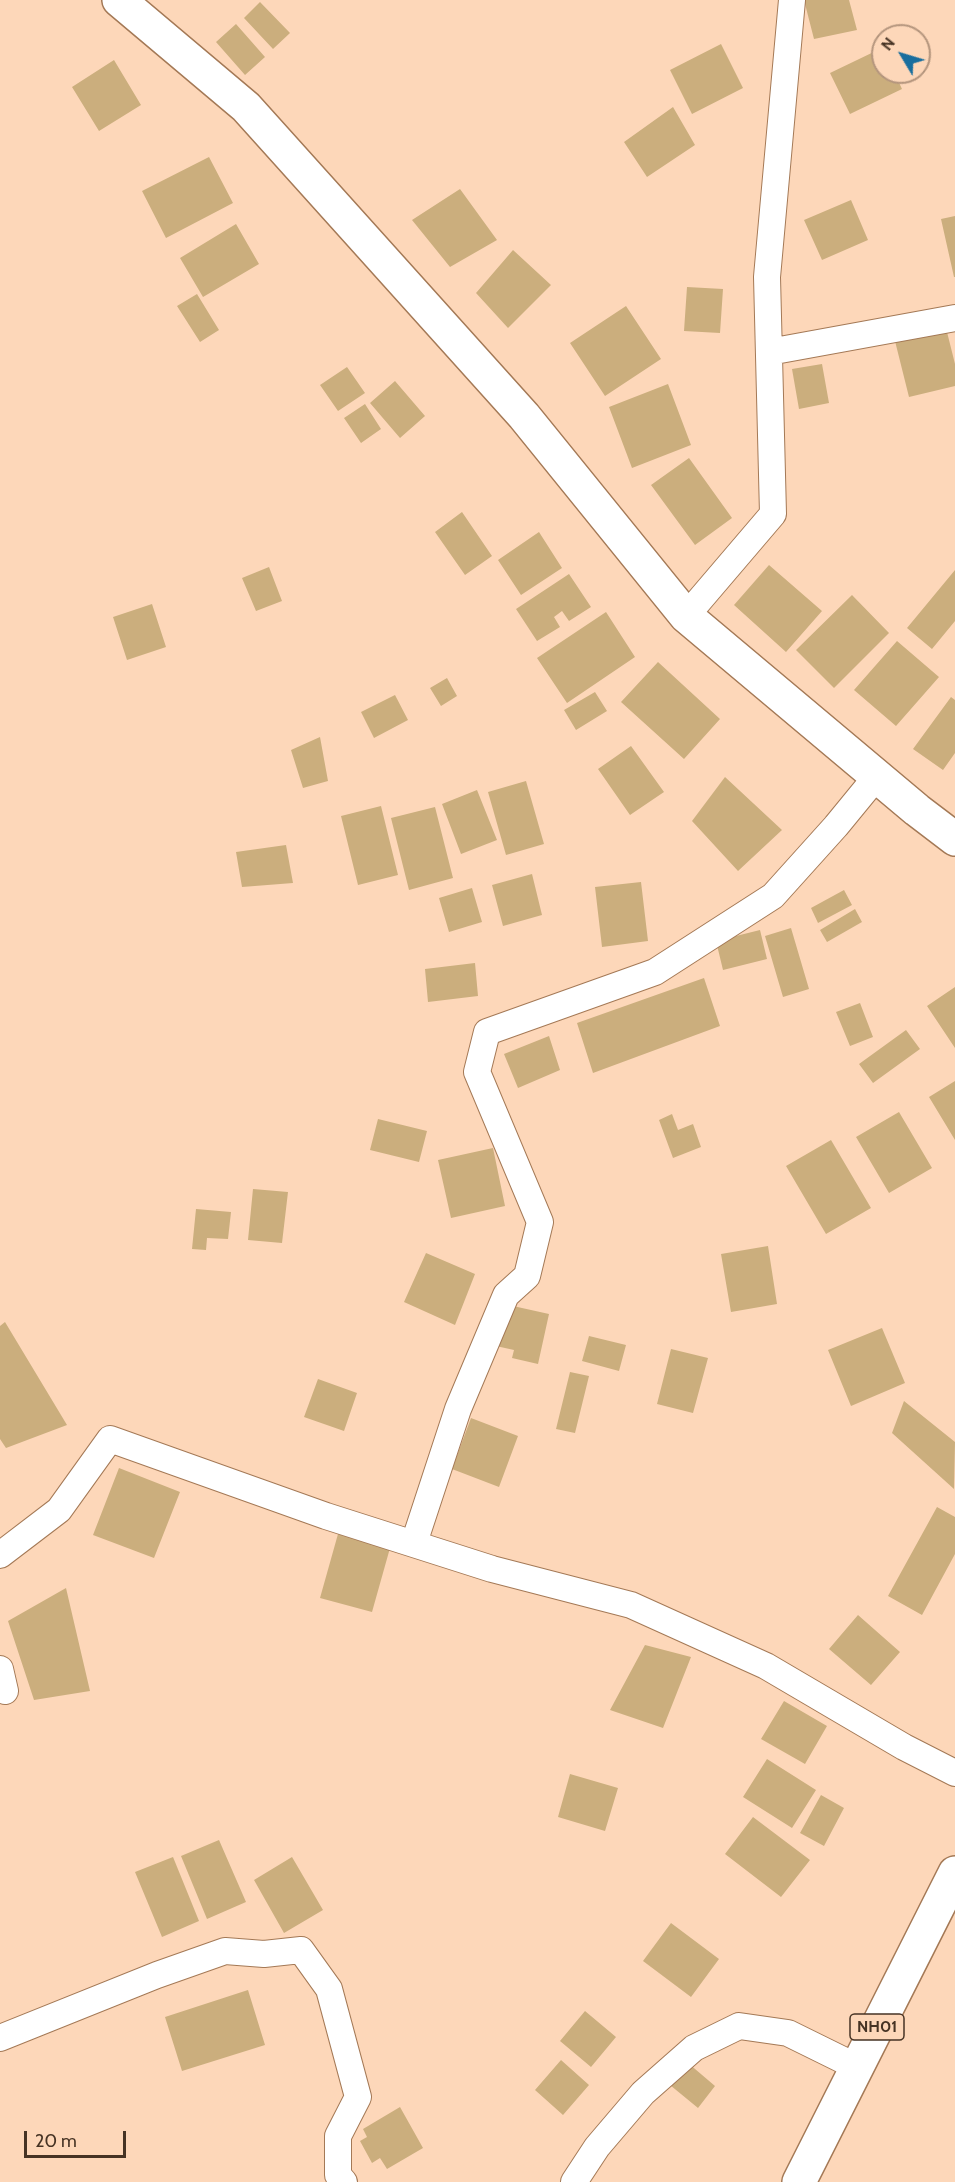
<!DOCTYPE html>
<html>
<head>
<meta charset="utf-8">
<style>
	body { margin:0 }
	#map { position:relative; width:955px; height:2182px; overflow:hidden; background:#fdd7b9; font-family:Cabin,sans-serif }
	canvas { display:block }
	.north { position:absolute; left:871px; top:24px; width:60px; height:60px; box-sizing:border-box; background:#fdd7b9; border:2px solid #b4957d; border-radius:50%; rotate:308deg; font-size:16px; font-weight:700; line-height:24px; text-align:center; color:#463324 }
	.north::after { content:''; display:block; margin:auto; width:21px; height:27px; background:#196e9e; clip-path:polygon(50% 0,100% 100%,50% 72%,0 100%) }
	.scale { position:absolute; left:24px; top:2131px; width:102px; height:27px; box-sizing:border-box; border:3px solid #463324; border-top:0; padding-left:8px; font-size:18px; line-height:21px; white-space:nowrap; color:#463324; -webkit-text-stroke:4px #fdd7b9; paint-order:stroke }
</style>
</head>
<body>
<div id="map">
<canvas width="955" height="2182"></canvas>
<div class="north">N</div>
<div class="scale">20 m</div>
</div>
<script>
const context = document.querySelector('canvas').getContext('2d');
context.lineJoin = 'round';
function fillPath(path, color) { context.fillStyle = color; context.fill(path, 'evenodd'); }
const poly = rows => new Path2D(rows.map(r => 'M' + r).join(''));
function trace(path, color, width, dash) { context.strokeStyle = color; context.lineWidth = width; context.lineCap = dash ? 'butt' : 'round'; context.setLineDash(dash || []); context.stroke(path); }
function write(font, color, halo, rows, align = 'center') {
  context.font = font + ' Cabin,sans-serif'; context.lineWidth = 6; context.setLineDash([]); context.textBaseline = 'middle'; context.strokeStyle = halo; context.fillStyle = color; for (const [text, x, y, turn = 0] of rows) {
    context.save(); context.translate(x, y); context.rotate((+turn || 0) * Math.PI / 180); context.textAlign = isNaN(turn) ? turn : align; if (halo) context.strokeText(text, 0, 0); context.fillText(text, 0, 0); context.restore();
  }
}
const building = poly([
	[804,0,849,0,857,30,814,39],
	[260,2,290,33,273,49,244,18],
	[236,24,265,57,245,75,216,42],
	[721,44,743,88,692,114,670,70],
	[882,48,883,72,894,72,902,89,850,114,830,73],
	[114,60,141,105,99,131,72,87],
	[673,107,695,145,647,177,624,142],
	[209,157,233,203,166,238,142,191],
	[460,189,497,240,450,267,412,220],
	[851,200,868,240,822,260,804,220],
	[955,216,955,277,954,277,941,219],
	[236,224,259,264,203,297,180,258],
	[513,250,551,285,508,328,476,293],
	[687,287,723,289,720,333,684,331],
	[197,294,219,330,200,342,177,306],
	[626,306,661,359,605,396,570,343],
	[946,328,955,364,955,386,909,397,895,341],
	[822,364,829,403,799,409,792,369],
	[347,367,365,393,338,411,320,385],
	[395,381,425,416,400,438,370,403],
	[668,384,691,445,632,468,609,407],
	[365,404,381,429,361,443,344,418],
	[689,458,732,518,695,545,651,485],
	[462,512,492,556,465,575,435,532],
	[539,532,562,568,521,595,498,560],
	[769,565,822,611,786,652,734,605],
	[269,567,282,601,256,611,242,578],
	[955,570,955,621,932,649,907,628],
	[569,574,591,607,569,621,562,611,554,617,560,627,537,641,516,609],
	[852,595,889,633,834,688,796,650],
	[152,604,166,647,127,660,113,617],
	[606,612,635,657,567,703,537,658],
	[897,641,939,677,896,726,854,690],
	[658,662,720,719,684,759,621,702],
	[447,678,457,696,441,706,430,688],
	[595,692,607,711,576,730,564,710],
	[395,695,408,720,374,738,361,712],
	[951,697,955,700,955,753,943,770,913,749],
	[320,737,328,781,303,788,291,750],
	[631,746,664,792,630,815,598,769],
	[725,777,782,830,738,871,692,821],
	[526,781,544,844,506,855,488,792],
	[477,790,497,840,461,854,442,804],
	[381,806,398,875,358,885,341,816],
	[435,807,453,878,409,890,391,818],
	[286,845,293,883,242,887,236,852],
	[532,874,542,915,503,926,492,885],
	[641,882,648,941,602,947,595,887],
	[472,888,482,922,449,932,439,898],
	[844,890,852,905,818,923,811,908],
	[855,909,862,922,827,942,820,930],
	[791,928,809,989,783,997,765,936],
	[760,930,767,959,723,970,716,941],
	[475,963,478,996,428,1002,425,969],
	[704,978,720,1026,593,1073,577,1023],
	[955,987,955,1048,927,1006],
	[860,1003,873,1037,850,1046,836,1012],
	[906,1030,920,1049,873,1083,859,1064],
	[549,1036,560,1070,518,1088,504,1054],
	[955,1081,955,1140,929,1097],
	[899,1112,932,1168,889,1193,856,1137],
	[672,1114,678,1130,693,1124,701,1147,673,1158,659,1120],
	[378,1119,427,1131,419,1162,370,1150],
	[831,1140,871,1208,826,1234,786,1166],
	[493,1148,505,1206,451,1218,438,1160],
	[253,1189,288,1192,282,1243,248,1240],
	[196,1209,231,1212,228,1239,207,1238,206,1250,192,1249],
	[768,1246,777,1304,731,1312,721,1254],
	[426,1253,475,1274,455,1325,404,1302],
	[504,1304,549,1314,538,1364,512,1358,514,1350,496,1346],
	[5,1322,67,1425,6,1448,0,1439,0,1326],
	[882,1328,905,1383,851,1406,828,1350],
	[589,1336,626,1345,619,1371,582,1361],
	[671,1349,708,1358,693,1413,657,1404],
	[570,1372,589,1376,575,1433,556,1429],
	[318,1379,357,1393,344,1431,304,1417],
	[904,1401,955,1442,954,1489,892,1433],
	[471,1418,518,1436,499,1487,452,1469],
	[119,1468,180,1492,154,1558,93,1535],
	[937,1507,955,1517,955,1554,922,1615,888,1596],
	[338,1534,390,1548,372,1612,320,1598],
	[66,1588,90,1691,34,1700,8,1621],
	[858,1615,900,1652,871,1685,829,1649],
	[645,1645,691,1657,663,1728,610,1710],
	[784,1701,827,1726,805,1764,761,1739],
	[767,1759,816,1790,792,1828,743,1797],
	[570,1774,618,1788,605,1831,558,1817],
	[821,1795,844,1808,824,1846,800,1833],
	[753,1817,810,1860,781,1897,725,1854],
	[219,1840,246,1902,207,1919,181,1856],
	[173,1857,199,1921,162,1937,135,1872],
	[292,1857,323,1910,284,1933,254,1880],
	[671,1923,719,1959,691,1997,643,1961],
	[248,1990,265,2045,182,2071,165,2017],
	[585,2011,616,2037,591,2067,560,2041],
	[561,2060,589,2085,563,2115,535,2090],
	[688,2063,715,2086,698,2108,670,2085],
	[400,2107,423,2148,387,2169,380,2158,372,2163,360,2141,367,2137,363,2129]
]);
const street = poly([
	[769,352,955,318],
	[686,616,773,514,767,277,792,0],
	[414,1543,458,1409,506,1295,527,1276,540,1222,477,1072,487,1032,655,972,773,896,836,826,877,776],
	[0,1555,59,1510,110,1439,326,1516,492,1569,631,1605,766,1666,904,1747,955,1773],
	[0,1669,5,1691],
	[0,2038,157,1975,225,1951,264,1954,301,1950,329,1989,358,2097,338,2136,338,2175,344,2182],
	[574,2182,597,2147,643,2093,694,2048,739,2026,788,2033,857,2067]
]);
const secondary = poly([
	[119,0,246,107,524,416,686,616,917,810,955,839]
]);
const highway = poly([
	[799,2182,955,1873]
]);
const shields = [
	[877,2027,54]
];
const shieldNames = [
	["NH01",877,2027]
];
fillPath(building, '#cbae7d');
trace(street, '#a47956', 28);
trace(secondary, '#a47956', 36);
trace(highway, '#a47956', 36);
trace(street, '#fff', 26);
trace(secondary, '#fff', 33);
trace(highway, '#fff', 33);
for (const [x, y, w] of shields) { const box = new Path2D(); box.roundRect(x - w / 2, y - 13, w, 26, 4.5); context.fillStyle = '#fdd7b9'; context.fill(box); trace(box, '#463324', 1.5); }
write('bold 16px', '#463324', null, shieldNames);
</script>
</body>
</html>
